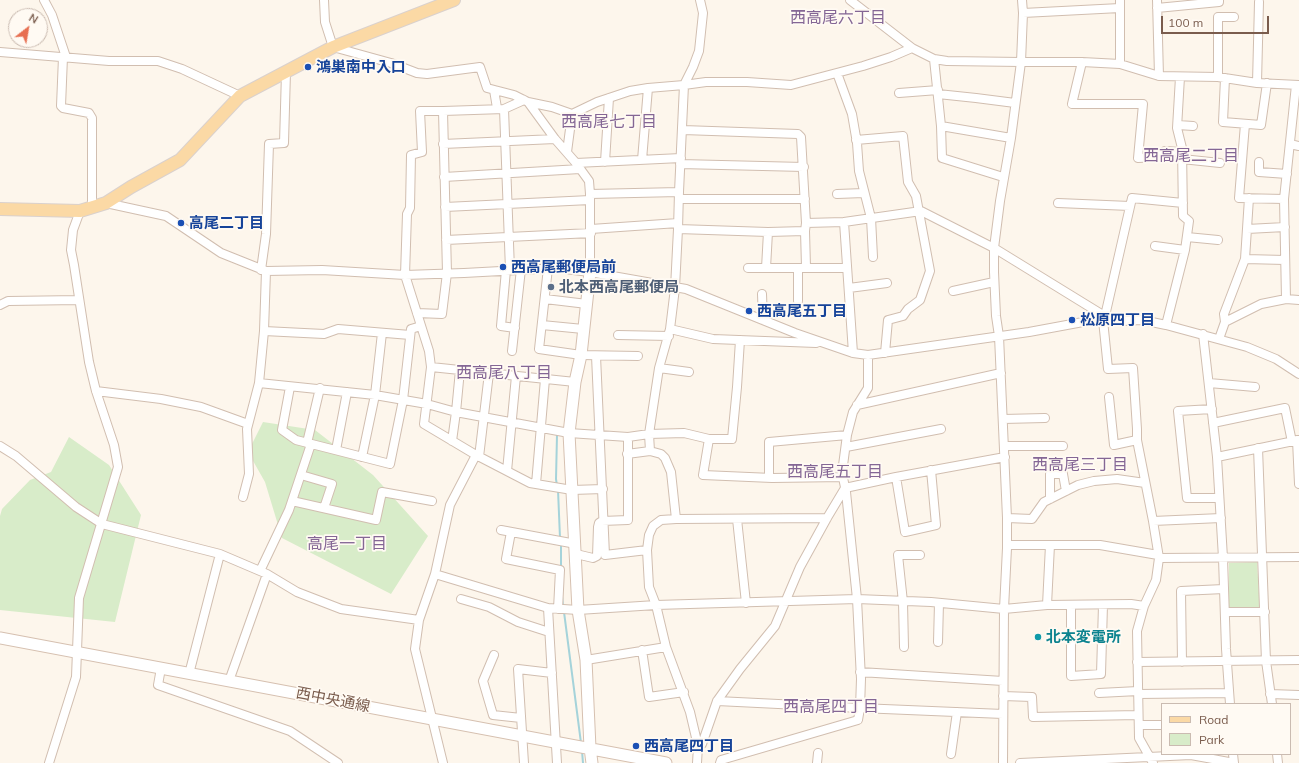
<!DOCTYPE html>
<html>
<head>
<meta charset="utf-8">
<style>
	body { margin:0 }
	#map { position:relative; width:1299px; height:763px; overflow:hidden; background:#fdf6ec; font-family:Mulish,sans-serif }
	canvas { display:block }
	.legend { position:absolute; left:1161px; top:703px; width:130px; height:52px; box-sizing:border-box; background:#fffaf3; border:1px solid #cabbb1; margin:0; padding:5px 7px; list-style:none; font-size:12px; color:#7a5c4d }
	.legend li { display:flex; align-items:center; gap:8px; height:20px }
	.legend b { width:20px; border:1px solid #cabbb1 }
	.north { position:absolute; left:8px; top:8px; width:40px; height:40px; box-sizing:border-box; background:#fffaf3; border:1px solid #cabbb1; border-radius:50%; rotate:31deg; font-size:11px; font-weight:700; line-height:16px; text-align:center; color:#7a5c4d }
	.north::after { content:''; display:block; margin:auto; width:14px; height:18px; background:#e76f51; clip-path:polygon(50% 0,100% 100%,50% 72%,0 100%) }
	.scale { position:absolute; left:1161px; top:16px; width:108px; height:18px; box-sizing:border-box; border:2px solid #7a5c4d; border-top:0; padding-left:5px; font-size:12px; line-height:14px; white-space:nowrap; color:#7a5c4d; -webkit-text-stroke:3px #fffaf3; paint-order:stroke }
</style>
</head>
<body>
<div id="map">
<canvas width="1299" height="763"></canvas>
<ul class="legend">
<li><b style="height:5px;background:#fbd9a5"></b>Road</li>
<li><b style="height:11px;background:#d8ecc9"></b>Park</li>
</ul>
<div class="north">N</div>
<div class="scale">100 m</div>
</div>
<script>
const context = document.querySelector('canvas').getContext('2d');
context.lineJoin = 'round';
function fillPath(path, color) { context.fillStyle = color; context.fill(path, 'evenodd'); }
const poly = rows => new Path2D(rows.map(r => 'M' + r).join(''));
function trace(path, color, width, dash) { context.strokeStyle = color; context.lineWidth = width; context.lineCap = dash ? 'butt' : 'round'; context.setLineDash(dash || []); context.stroke(path); }
function write(font, color, halo, rows, align = 'center') {
  context.font = font + ' Mulish,"Noto Sans JP",sans-serif'; context.lineWidth = 3.5; context.setLineDash([]); context.textBaseline = 'middle'; context.strokeStyle = halo; context.fillStyle = color; for (const [text, x, y, turn = 0] of rows) {
    context.save(); context.translate(x, y); context.rotate((+turn || 0) * Math.PI / 180); context.textAlign = isNaN(turn) ? turn : align; if (halo) context.strokeText(text, 0, 0); context.fillText(text, 0, 0); context.restore();
  }
}
const green = poly([
	[263,422,315,430,373,475,428,536,391,594,282,538,265,482,248,452],
	[69,437,109,465,141,515,115,622,0,610,0,516,2,509,30,480,51,472],
	[1257,562,1260,609,1229,608,1229,563]
]);
const stream = poly([
	[557,486,556,479,557,435],
	[558,490,560,538],
	[561,544,561,568],
	[562,596,563,606],
	[564,612,581,743],
	[582,751,583,763]
]);
const street = poly([
	[44,0,52,15,66,57],
	[324,0,325,22,333,47,391,63,417,73,427,74,480,67,487,88,514,95,528,102,552,107,572,114,597,102,630,91,648,88,684,85,706,82,747,82,791,85,863,66,891,57,912,48],
	[850,0,912,48,934,59,947,61,1021,62,1082,62,1120,64,1159,76,1218,77,1257,83,1299,85],
	[1157,0,1159,76],
	[1157,8,1219,2,1219,0],
	[1023,13,1120,8],
	[0,52,109,61,158,61,182,69,240,96],
	[63,57,61,106,63,108,89,113,92,118,92,207],
	[934,59,941,126,942,158,1003,177],
	[1082,62,1072,104,1143,104,1138,158,1156,157,1165,151,1182,152],
	[1120,64,1120,0],
	[837,73,852,114,857,143,859,171,871,218,873,257],
	[1218,77,1218,17,1234,17],
	[1225,78,1223,122,1261,125,1267,83],
	[1257,83,1259,2],
	[494,90,497,108],
	[899,93,938,90],
	[938,94,976,98,1015,103],
	[528,102,555,139,576,163,589,181,590,194,590,272],
	[504,109,510,270],
	[443,111,420,111,422,152,411,155,410,208,407,214,405,275,429,351,431,367,424,424,476,455,530,483,572,490,603,489],
	[1245,124,1239,198,1284,199],
	[1178,125,1193,126],
	[941,126,1011,138],
	[856,140,903,136,908,182,916,196,930,271,920,300,908,309,903,316,888,320,885,353],
	[443,144,555,139],
	[1290,144,1299,146],
	[567,152,572,114],
	[1182,159,1220,163],
	[642,160,648,88],
	[605,162,609,98],
	[1259,162,1259,172,1287,174],
	[576,163,681,158],
	[680,164,804,167],
	[444,177,580,169],
	[590,194,679,192],
	[837,194,864,193],
	[679,199,805,199],
	[106,203,166,216,221,253,266,271,322,270,405,275,464,273,556,268,590,272,686,289,795,333,853,353,868,355,1029,332,1083,322,1111,320,1122,321,1142,320,1166,325,1247,347,1276,359,1299,374],
	[1058,203,1130,206],
	[445,207,590,200],
	[844,222,921,211,994,248,1111,320],
	[806,223,844,222,853,353],
	[591,229,678,223],
	[678,229,768,232,805,231,806,223,801,137,798,134,683,130],
	[1247,229,1285,227],
	[805,231,806,267],
	[1187,237,1218,240],
	[446,240,591,233],
	[1155,246,1185,250],
	[1245,259,1285,260],
	[548,268,539,349,581,355,638,356],
	[748,268,847,268],
	[766,268,768,232],
	[798,268,798,301],
	[261,270,266,234,269,144,284,143,286,72],
	[506,270,501,326,515,328],
	[849,288,887,283],
	[953,291,994,282],
	[762,294,763,320],
	[545,299,587,304],
	[1286,299,1284,199,1296,85],
	[0,305,8,301,79,300],
	[417,313,442,314,447,273,443,111,504,109,524,100],
	[1105,316,1132,198,1183,203],
	[1103,320,1108,369,1133,368,1137,429,1137,440,1153,521,1159,558,1156,580,1144,606,1137,631,1139,738,1153,763],
	[1225,322,1224,314,1245,259,1249,198],
	[542,325,583,329],
	[1166,325,1185,250,1189,221,1183,216,1182,148,1177,128,1180,77],
	[670,329,713,339,816,343],
	[264,331,324,334,338,329,410,335],
	[1203,334,1217,457,1223,558,1226,649,1230,704],
	[618,335,669,336],
	[1219,339,1225,322,1261,304,1286,299,1299,300],
	[512,351,521,269],
	[868,355,868,388,853,412,847,435,842,473,846,492,857,599,861,679,860,708,1003,714],
	[596,356,605,555,647,550],
	[431,367,575,382],
	[659,368,689,372],
	[259,383,375,395,427,404,456,412,569,433,628,437,628,520,602,521,599,523,598,527,597,556,593,558,576,554],
	[1209,383,1255,387],
	[290,387,282,430,296,440,390,464,403,400,411,329,421,326],
	[96,391,161,399,201,407,248,424],
	[1109,397,1114,445,1137,440],
	[857,405,1001,373],
	[1212,409,1178,411,1187,498,1219,498],
	[1003,419,1045,418],
	[1213,423,1285,408,1292,442],
	[628,437,649,434,684,433,709,439,732,439,737,387,740,340],
	[709,439,703,475,772,478,844,477],
	[1297,440,1299,484],
	[452,441,456,412,460,370],
	[307,443,320,388],
	[0,446,16,456,76,507,102,524,220,554,267,574,297,592,341,609,419,620],
	[1004,446,1063,446],
	[846,447,941,429],
	[1258,448,1266,661,1272,704],
	[336,450,347,392],
	[650,451,649,434,659,368,670,329,675,288,678,229,679,192,684,85,693,67,699,51,703,13,700,0],
	[627,454,650,451,661,454,665,458,671,472,676,519],
	[362,457,375,395,382,333],
	[479,457,489,373],
	[1217,457,1299,440],
	[507,471,516,376],
	[301,475,332,484,324,508],
	[896,477,905,532,936,525,931,470],
	[769,478,769,442,847,435],
	[536,484,545,379],
	[243,497,249,474,247,429,259,383,264,331,266,271],
	[1050,499,1050,474,1063,474,1066,491],
	[292,501,376,520,382,492,432,501],
	[1007,518,1032,519,1044,502,1078,485,1094,481,1117,479,1145,483],
	[737,519,746,603],
	[1153,521,1221,518],
	[501,530,576,544],
	[511,532,506,559,560,570,558,609],
	[1008,545,1100,545,1158,555],
	[1159,558,1299,557],
	[260,571,289,510,311,444],
	[435,574,548,608,578,610,656,605,857,599,931,602,1004,609,1047,605,1131,604,1144,606],
	[461,599,489,607,518,622,549,632],
	[1047,605,1050,545],
	[1071,605,1071,676,1101,674,1103,605],
	[548,608,557,763],
	[1225,612,1265,612],
	[938,642,939,603],
	[904,647,903,602,898,555,920,555],
	[642,650,649,697,684,692],
	[494,655,483,681,493,715,521,718],
	[586,660,666,647],
	[1137,662,1299,660],
	[1182,662,1181,591,1224,589],
	[161,668,158,685,290,731,338,763],
	[860,672,1003,681],
	[189,674,220,554],
	[229,681,267,574],
	[1099,693,1138,691],
	[1138,694,1229,693],
	[1270,694,1299,695],
	[1003,696,1032,697,1033,717,1138,715],
	[717,701,860,708,858,720,721,760,720,763],
	[1139,725,1162,725],
	[698,746,702,744,717,701,740,669,775,626,800,567,827,518,845,488,896,477,1005,457],
	[951,754,957,712],
	[1233,754,1234,763],
	[1277,754,1278,763],
	[49,763,76,677,79,598,118,467,114,445,96,391,89,362,74,265,71,250,73,230,80,211],
	[443,763,415,649,419,620,435,574,450,505,476,455],
	[524,763,518,669,552,673],
	[697,763,698,746,690,712,666,647,656,605,649,587,647,550,649,535,653,526,661,520,676,519,827,518],
	[817,763,818,753],
	[1003,763,1004,609,1007,548,1007,518,999,336,996,316,994,272,994,248,1000,201,1011,138,1021,62,1023,13,1022,0],
	[1020,763,1191,755,1234,763]
]);
const secondary = poly([
	[590,272,581,355,575,382,569,433,578,610,586,660,590,748,592,763],
	[0,638,666,763]
]);
const primary = poly([
	[0,209,80,211,106,203,131,187,180,160,240,96,333,47,454,0]
]);
const markers = [
	[308,67,4,"#1a4fb4"],
	[181,223,4,"#1a4fb4"],
	[503,267,4,"#1a4fb4"],
	[551,287,4,"#5c6f8a"],
	[749,311,4,"#1a4fb4"],
	[1072,320,4,"#1a4fb4"],
	[1038,637,4,"#0f9aa8"],
	[636,746,4,"#1a4fb4"]
];
const transitNames = [
	["鴻巣南中入口",316,67],
	["高尾二丁目",189,223],
	["西高尾郵便局前",511,267],
	["西高尾五丁目",757,311],
	["松原四丁目",1080,320],
	["西高尾四丁目",644,746]
];
const serviceNames = [
	["北本西高尾郵便局",559,287]
];
const cultureNames = [
	["北本変電所",1046,637]
];
const streetNames = [
	["西中央通線",333,700,11]
];
const neighbourhoodNames = [
	["西高尾六丁目",838,18],
	["西高尾七丁目",609,122],
	["西高尾二丁目",1191,156],
	["西高尾八丁目",504,373],
	["西高尾三丁目",1080,465],
	["西高尾五丁目",835,472],
	["高尾一丁目",347,544],
	["西高尾四丁目",831,707]
];
fillPath(green, '#d8ecc9');
trace(stream, '#a5d3da', 2);
trace(street, '#d1beb0', 10);
trace(secondary, '#d6c0b0', 13);
trace(primary, '#dad1cd', 14);
trace(street, '#fff', 8);
trace(secondary, '#fff', 11);
trace(primary, '#fbd9a5', 12);
for (const [x, y, r, color] of markers) { const dot = new Path2D(); dot.arc(x, y, r, 0, 2 * Math.PI); context.fillStyle = color; context.fill(dot); trace(dot, '#fffaf3', 1.5); }
write('bold 15px', '#164399', '#fffaf3', transitNames, 'left');
write('bold 15px', '#4e5e75', '#fffaf3', serviceNames, 'left');
write('bold 15px', '#0d838f', '#fffaf3', cultureNames, 'left');
write('15px', '#7a5c4d', '#fffaf3', streetNames);
write('16px', '#846695', '#fffaf3', neighbourhoodNames);
</script>
</body>
</html>
